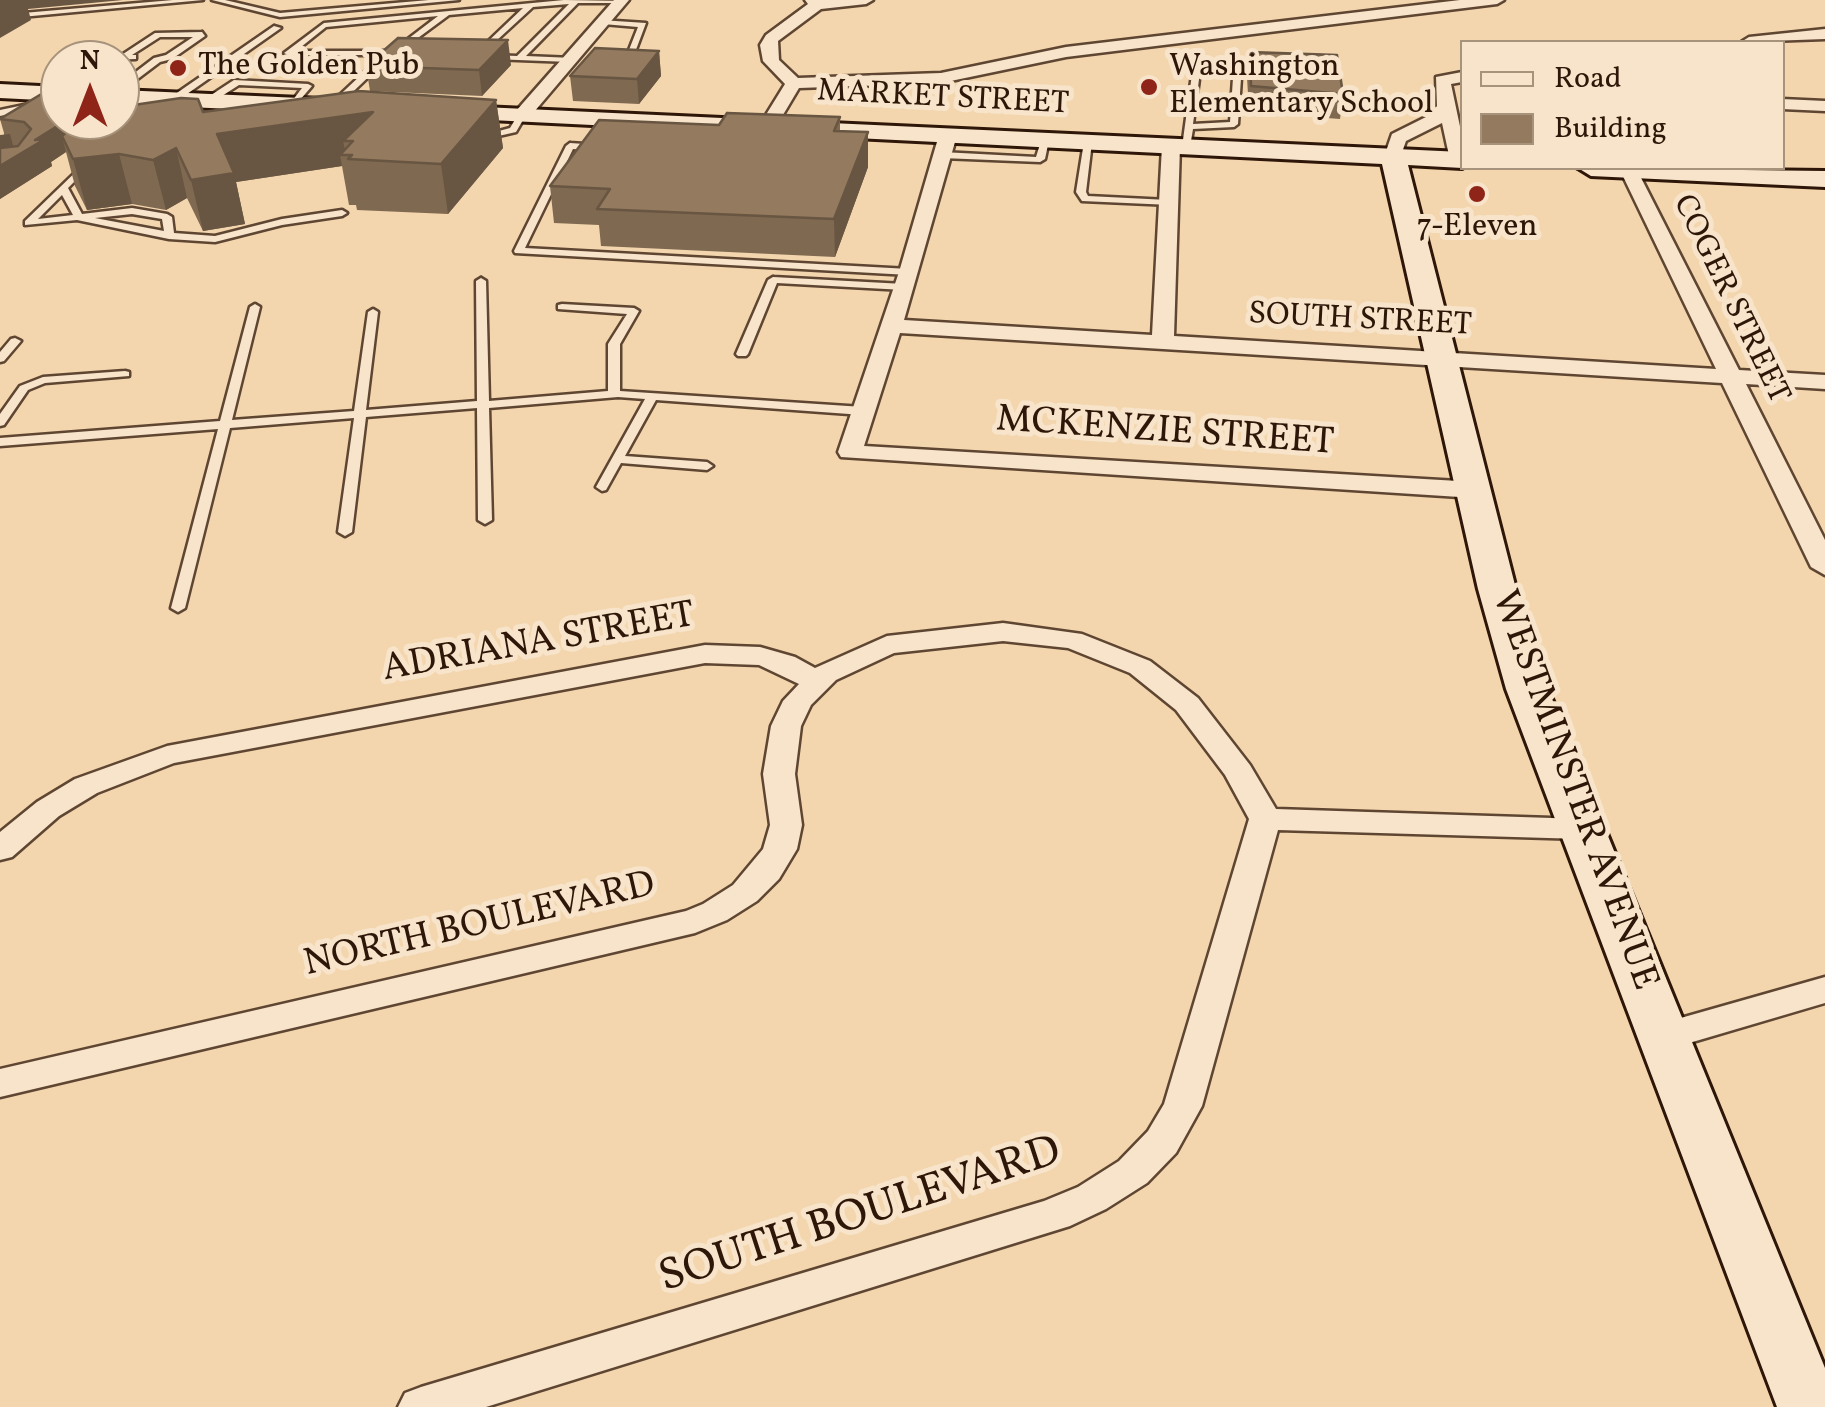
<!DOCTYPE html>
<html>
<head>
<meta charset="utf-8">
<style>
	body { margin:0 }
	#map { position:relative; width:1825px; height:1407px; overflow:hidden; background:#f3d6ae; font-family:Vollkorn,serif }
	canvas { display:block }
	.legend { position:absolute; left:1460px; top:40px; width:325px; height:130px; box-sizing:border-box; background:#f7e4ca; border:2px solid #a7927c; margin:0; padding:12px 18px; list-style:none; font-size:30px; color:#2e1608 }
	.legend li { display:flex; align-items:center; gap:20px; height:50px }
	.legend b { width:50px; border:2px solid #a7927c }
	.north { position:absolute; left:40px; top:40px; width:100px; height:100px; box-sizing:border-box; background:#f7e4ca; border:2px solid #a7927c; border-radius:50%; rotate:0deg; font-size:28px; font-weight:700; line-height:40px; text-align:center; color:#2e1608 }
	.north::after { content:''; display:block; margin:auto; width:35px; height:45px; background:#8f2418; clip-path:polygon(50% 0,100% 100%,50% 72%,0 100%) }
</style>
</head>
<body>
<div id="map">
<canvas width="1825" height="1407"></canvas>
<ul class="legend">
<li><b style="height:12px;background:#f7e4ca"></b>Road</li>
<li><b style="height:28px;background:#947a5e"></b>Building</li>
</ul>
<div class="north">N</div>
</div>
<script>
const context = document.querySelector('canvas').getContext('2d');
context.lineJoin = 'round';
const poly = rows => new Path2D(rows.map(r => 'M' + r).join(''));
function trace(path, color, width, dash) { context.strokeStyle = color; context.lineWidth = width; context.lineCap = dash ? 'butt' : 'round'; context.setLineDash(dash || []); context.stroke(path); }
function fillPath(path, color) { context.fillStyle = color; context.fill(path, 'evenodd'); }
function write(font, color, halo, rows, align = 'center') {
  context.font = font + ' Vollkorn,serif'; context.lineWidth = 10; context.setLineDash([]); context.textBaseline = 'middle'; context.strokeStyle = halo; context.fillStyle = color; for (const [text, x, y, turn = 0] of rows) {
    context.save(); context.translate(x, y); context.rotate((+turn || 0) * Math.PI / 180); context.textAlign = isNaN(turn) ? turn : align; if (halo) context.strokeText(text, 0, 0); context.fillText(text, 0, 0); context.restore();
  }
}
const lane = poly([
	[173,0,203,0,0,19,0,15,173,0],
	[212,0,225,0,280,13,429,0,459,0,280,17,212,0],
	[564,0,626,1,622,3,578,3,526,56,573,58,573,62,570,62,492,59,488,57,492,55,517,56,569,4,533,7,483,53,479,51,480,49,523,8,449,15,403,49,400,49,400,45,438,16,326,27,296,51,402,51,403,53,399,55,288,55,284,53,324,23,564,0],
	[600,20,646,23,631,63,621,66,617,64,625,60,638,27,603,24,600,20],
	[274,26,281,28,177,101,171,101,171,97,274,26],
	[202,32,205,36,172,59,160,62,123,90,120,90,120,84,154,58,166,55,193,37,160,37,132,55,136,55,136,59,103,60,120,56,155,33,202,32],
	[377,60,384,62,335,109,329,109,329,105,377,60],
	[1193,67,1237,68,1241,78,1238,124,1234,127,1193,129,1190,147,1186,150,1182,147,1193,67],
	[1200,72,1231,72,1233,78,1230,122,1193,124,1200,72],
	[234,80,308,84,312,86,293,108,289,105,302,88,239,85,211,103,205,103,205,99,234,80],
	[29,104,33,107,32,109,0,116,0,110,29,104],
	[522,112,526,115,516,132,481,140,477,137,510,128,519,113,522,112],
	[1042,138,1049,140,1045,159,1040,162,942,158,937,155,942,152,1036,157,1042,138],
	[1088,139,1092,142,1086,192,1088,196,1168,200,1173,203,1171,205,1082,201,1076,192,1084,142,1088,139],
	[570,143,599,145,603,148,599,151,573,149,525,248,909,269,914,272,909,275,515,253,514,251,566,146,570,143],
	[86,162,91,165,68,188,82,214,132,208,167,214,172,217,174,233,215,236,282,219,342,210,347,213,342,216,282,225,215,242,169,239,77,220,25,225,25,221,86,162],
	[62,195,73,215,38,219,62,195],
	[132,214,162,219,164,231,95,218,132,214],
	[773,277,904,284,909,287,904,290,777,283,748,354,746,356,738,356,736,354,768,280,773,277],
	[481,278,486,281,489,401,608,391,608,344,627,314,558,309,558,305,562,304,634,308,639,311,620,344,620,391,863,407,869,411,863,415,656,400,625,456,707,462,713,466,707,470,621,463,606,490,602,491,596,487,645,399,618,397,489,408,492,520,485,524,478,520,477,408,366,417,352,532,345,536,338,532,354,418,230,428,185,608,178,612,171,608,218,429,0,446,0,438,220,421,250,307,255,304,260,307,232,420,354,411,368,312,373,309,378,312,366,410,477,401,476,281,481,278],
	[15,338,21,341,4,361,0,362,0,352,11,339,15,338],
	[125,371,129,372,129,376,45,383,28,390,4,425,0,426,0,414,20,386,43,377,125,371]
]);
const street = poly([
	[614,0,629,0,528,119,516,119,516,111,614,0],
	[805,0,873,0,866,4,821,9,778,41,779,60,798,78,941,73,1066,47,1460,0,1504,0,1497,4,1066,57,941,83,799,88,774,130,762,130,759,126,785,84,763,61,760,45,766,35,808,4,805,0],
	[1825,29,1825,39,1741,42,1749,37,1825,29],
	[1462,72,1462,82,1451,84,1462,136,1462,165,1450,160,1442,123,1406,141,1399,161,1387,161,1384,157,1392,134,1430,115,1437,106,1436,77,1462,72],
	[1782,99,1825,101,1825,111,1782,109,1782,99],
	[948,130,957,135,904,320,1152,335,1162,146,1171,141,1180,146,1174,336,1716,369,1620,170,1636,168,1739,370,1825,375,1825,389,1746,384,1825,540,1825,575,1811,567,1722,383,900,333,864,446,1475,482,1488,490,1475,498,841,457,838,452,899,272,939,135,948,130],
	[1003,623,1082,634,1150,661,1198,698,1250,765,1276,809,1582,819,1594,822,1598,829,1594,836,1582,839,1278,830,1202,1106,1176,1153,1147,1183,1106,1209,1070,1226,486,1407,398,1407,405,1393,421,1387,1044,1201,1078,1187,1119,1161,1148,1131,1164,1104,1249,819,1225,775,1176,710,1130,673,1068,648,1003,641,894,653,836,680,811,705,801,726,795,774,802,825,797,849,779,879,757,901,727,920,695,933,0,1097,0,1069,686,911,703,904,733,885,763,849,770,825,763,774,771,726,783,701,799,684,759,665,705,663,174,763,97,793,59,816,12,857,0,860,0,832,37,802,75,779,167,746,705,645,760,647,795,657,815,668,887,636,1003,623],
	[1825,977,1825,1003,1662,1051,1649,1047,1643,1037,1649,1027,1825,977]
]);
const secondary = poly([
	[0,84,60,87,60,101,0,98,0,84],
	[120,90,323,99,335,106,323,113,120,104,120,90],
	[439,105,1462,152,1462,168,1408,165,1516,589,1548,689,1825,1368,1825,1407,1777,1407,1506,689,1478,589,1382,164,430,117,427,112,430,107,439,105],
	[1578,168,1825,171,1825,187,1591,176,1578,168]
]);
const wall = poly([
	[659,51,661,76,639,104,573,101,570,76],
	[1250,52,1343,94,1340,119,1249,112,1247,77],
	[511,65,482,96,370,91,366,66],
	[496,100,503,148,448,214,357,210,356,205,349,205,342,166,236,182,245,224,203,231,187,198,166,210,132,204,87,210,75,186,66,152,51,162,52,166,0,199,4,133,0,119,60,120,203,112],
	[840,117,840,131,868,132,868,167,835,257,601,246,599,225,554,223,550,186]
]);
const shadedWall = poly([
	[0,0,123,0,28,9,31,20,0,38],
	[508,40,511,65,482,96,479,70],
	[659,51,661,76,639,104,637,79],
	[496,100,503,148,448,214,441,164],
	[373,112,353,141,343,141,346,155,340,155,342,166,236,182,245,224,203,231,191,180,217,134],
	[63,120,96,120,62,136,66,152,51,162,52,166,0,199,0,135,10,134,16,156],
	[868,132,868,167,835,257,834,219],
	[176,148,187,198,166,210,153,160],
	[119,154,132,204,87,210,73,159]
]);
const building = poly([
	[398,38,508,40,479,70,366,66,398,38],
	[595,48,659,51,637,79,570,76,595,48],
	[1250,52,1337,55,1343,94,1251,86,1250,52],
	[58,84,60,84,60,120,67,120,35,140,45,139,0,166,0,148,18,146,31,129,24,122,0,119,58,84],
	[359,91,496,100,441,164,348,159,352,155,340,155,353,141,343,141,373,112,217,134,234,173,191,180,176,148,153,160,119,154,73,159,62,136,80,120,120,120,120,107,181,98,198,99,203,112,359,91],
	[727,113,840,117,834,131,868,132,834,219,597,209,610,189,550,186,599,120,719,125,727,113]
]);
const markers = [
	[178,68,10,"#8f2418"],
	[1149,87,10,"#8f2418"],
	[1477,194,10,"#8f2418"]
];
const farPoinames = [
	["The Golden Pub",198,68],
	["Washington",1169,69],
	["Elementary School",1169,106],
	["7-Eleven",1477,229,"center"]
];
const farStreetnames = [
	["MARKET STREET",943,100,3],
	["COGER STREET",1729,300,64],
	["SOUTH STREET",1360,322,3]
];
const streetNames = [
	["MCKENZIE STREET",1165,434,4],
	["ADRIANA STREET",539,645,-10],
	["WESTMINSTER AVENUE",1572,791,70],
	["NORTH BOULEVARD",480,927,-13]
];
const nearStreetnames = [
	["SOUTH BOULEVARD",861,1218,-18]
];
trace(lane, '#5f4632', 5);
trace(street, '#5f4632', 5);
trace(secondary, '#2e1608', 6);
fillPath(lane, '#f7e4ca');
fillPath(street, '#f7e4ca');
fillPath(secondary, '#f7e4ca');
fillPath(wall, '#7f6951');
fillPath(shadedWall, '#685542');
fillPath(building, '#947a5e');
trace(building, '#685542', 2.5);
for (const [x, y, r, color] of markers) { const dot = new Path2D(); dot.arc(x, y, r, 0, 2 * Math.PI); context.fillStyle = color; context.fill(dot); trace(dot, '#f7e4ca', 4); }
write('32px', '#2e1608', '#f7e4ca', farPoinames, 'left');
write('32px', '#2e1608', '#f7e4ca', farStreetnames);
write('38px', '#2e1608', '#f7e4ca', streetNames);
write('45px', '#2e1608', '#f7e4ca', nearStreetnames);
</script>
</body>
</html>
